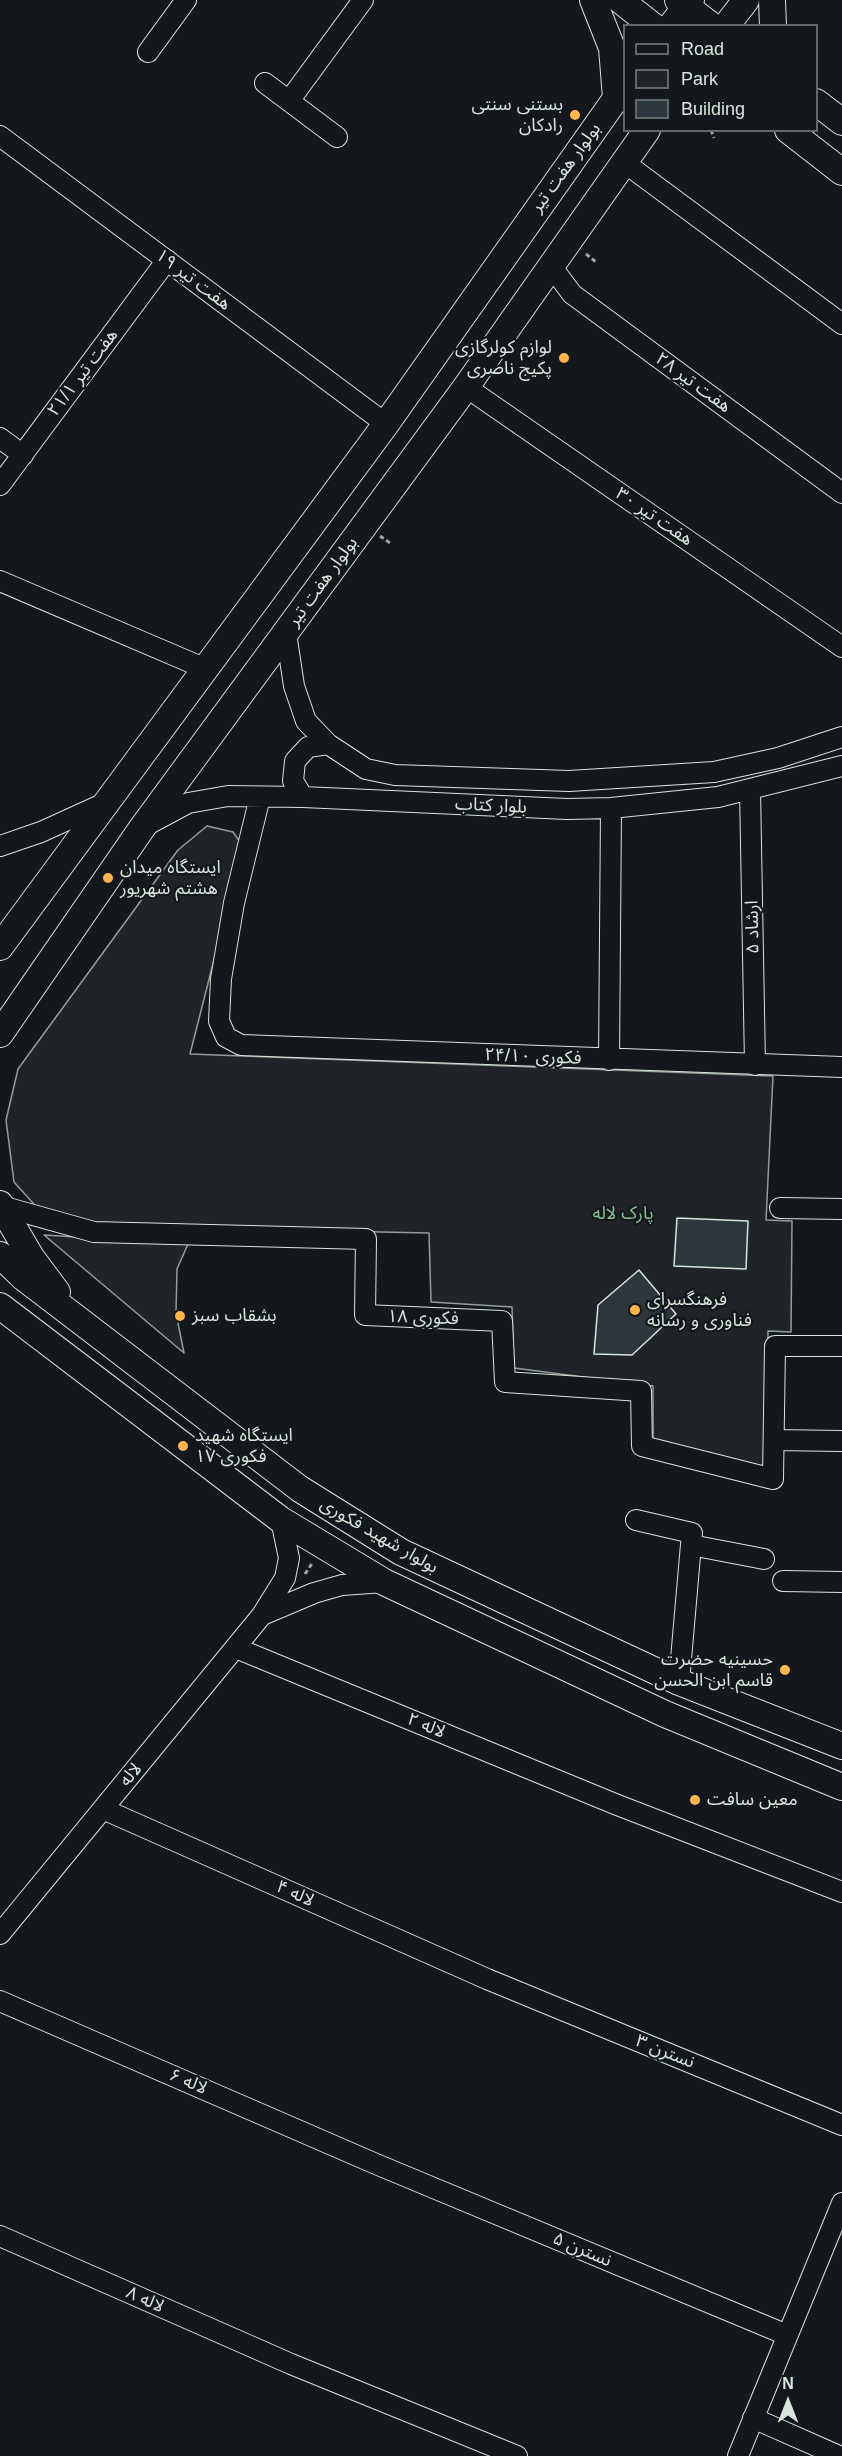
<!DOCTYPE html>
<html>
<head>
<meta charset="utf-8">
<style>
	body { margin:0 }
	#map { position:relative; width:842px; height:2456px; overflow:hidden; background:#14181c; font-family:Helvetica,sans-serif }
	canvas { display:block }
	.legend { position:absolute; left:623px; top:24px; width:195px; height:108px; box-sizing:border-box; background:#14181c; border:2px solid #626a69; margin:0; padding:8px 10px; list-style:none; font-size:18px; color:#d8e6dc }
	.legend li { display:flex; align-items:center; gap:12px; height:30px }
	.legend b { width:30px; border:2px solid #626a69 }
	.north { position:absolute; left:758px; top:2372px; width:60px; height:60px; -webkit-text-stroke:4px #14181c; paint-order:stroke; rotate:0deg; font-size:16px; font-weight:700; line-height:24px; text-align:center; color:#d8e6dc }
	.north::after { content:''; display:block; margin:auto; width:21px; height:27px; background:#d8e6dc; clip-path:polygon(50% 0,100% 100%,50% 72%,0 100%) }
</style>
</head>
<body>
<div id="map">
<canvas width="842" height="2456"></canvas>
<ul class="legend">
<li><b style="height:8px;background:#14181c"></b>Road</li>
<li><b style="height:16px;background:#202428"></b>Park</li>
<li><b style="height:16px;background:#2c363c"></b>Building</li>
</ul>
<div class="north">N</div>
</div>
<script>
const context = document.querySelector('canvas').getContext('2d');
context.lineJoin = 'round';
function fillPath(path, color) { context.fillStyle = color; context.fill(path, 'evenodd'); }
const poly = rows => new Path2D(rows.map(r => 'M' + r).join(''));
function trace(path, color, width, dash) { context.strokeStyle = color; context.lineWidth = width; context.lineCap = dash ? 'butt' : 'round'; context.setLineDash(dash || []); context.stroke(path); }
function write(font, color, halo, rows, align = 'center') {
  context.font = font + ' Helvetica,"Noto Sans Arabic",sans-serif'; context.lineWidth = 4.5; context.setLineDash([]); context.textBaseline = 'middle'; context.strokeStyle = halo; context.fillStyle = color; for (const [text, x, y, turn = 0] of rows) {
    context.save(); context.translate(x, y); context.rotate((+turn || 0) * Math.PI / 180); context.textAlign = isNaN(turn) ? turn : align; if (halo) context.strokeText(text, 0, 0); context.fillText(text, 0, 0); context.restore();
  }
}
const green = poly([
	[207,826,233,832,243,846,190,1054,773,1076,766,1220,792,1221,791,1332,768,1331,767,1468,653,1444,653,1386,514,1368,512,1307,431,1302,429,1233,94,1226,42,1213,14,1182,6,1120,18,1069,178,850,207,826],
	[44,1235,188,1244,177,1269,176,1313,184,1353,44,1235]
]);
const building = poly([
	[677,1218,748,1221,746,1269,674,1266,677,1218],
	[639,1270,676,1314,632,1355,594,1354,598,1305,639,1270]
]);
const path = poly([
	[711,130,714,138],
	[586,254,596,262],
	[380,536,390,543],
	[305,1574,313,1562]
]);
const minor = poly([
	[148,52,186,0],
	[265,83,337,137],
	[289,101,363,0],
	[0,136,386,424],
	[625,163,842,324],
	[552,267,572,294,842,493],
	[466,387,842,647],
	[0,438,23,455],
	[0,485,167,260],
	[0,581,206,669],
	[286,633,294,686,306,721,328,744,366,769,395,775,569,781,714,772,778,758,842,737],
	[750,789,755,1065],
	[260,797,234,903,221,979,219,1021,226,1037,241,1045,842,1067],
	[303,797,293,781,295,761,308,747,328,744],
	[145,826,188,803,228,796,303,797,567,809,611,808,718,797,842,766],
	[0,846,41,832,107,802],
	[609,1060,611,808],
	[1,1206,94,1232,366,1239,365,1315,502,1321,505,1382,641,1391,642,1446,773,1479,775,1346,842,1346],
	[780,1208,842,1209],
	[774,1440,842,1441],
	[636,1520,692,1533,679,1682],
	[691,1545,764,1559],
	[783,1581,842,1582],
	[262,1615,314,1593,342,1585,384,1582],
	[236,1648,615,1804,842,1892],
	[103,1809,487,1979,842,2125],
	[0,1934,262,1615,285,1578,289,1558,281,1520],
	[0,2001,376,2164,787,2335],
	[0,2236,291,2364,517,2456],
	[753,2418,839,2456],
	[738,2456,842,2203]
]);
const major = poly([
	[593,0,612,48,616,98],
	[620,0,653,26],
	[678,0,712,26],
	[772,0,773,26],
	[671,26,691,0],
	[726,26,746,0],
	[816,102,842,122],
	[788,130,842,172],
	[0,947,386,424,624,87],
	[0,1034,142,828,466,387,647,130],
	[0,1204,31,1257,57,1292],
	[0,1255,24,1278,300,1489,401,1552,679,1682,842,1746],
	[0,1306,281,1520,384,1582,665,1714,842,1787]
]);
const markers = [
	[575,115,6,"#ffb74d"],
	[564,358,6,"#ffb74d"],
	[108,878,6,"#ffb74d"],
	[635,1310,6,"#ffb74d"],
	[180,1316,6,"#ffb74d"],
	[183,1446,6,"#ffb74d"],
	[785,1670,6,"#ffb74d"],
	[695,1800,6,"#ffb74d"]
];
const poiNames = [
	["بستنی سنتی",563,105,"right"],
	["رادکان",563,126,"right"],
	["لوازم کولرگازی",552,348,"right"],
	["پکیج ناصری",552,369,"right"],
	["ایستگاه میدان",120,868],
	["هشتم شهریور",120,889],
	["فرهنگسرای",647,1300],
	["فناوری و رسانه",647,1321],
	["بشقاب سبز",192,1316],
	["ایستگاه شهید",195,1436],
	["فکوری ۱۷",195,1457],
	["حسینیه حضرت",773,1660,"right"],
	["قاسم ابن الحسن",773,1681,"right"],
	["معین سافت",707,1800]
];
const streetNames = [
	["بولوار هفت تیر",566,168,-54],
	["هفت تیر ۱۹",193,280,37],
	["هفت تیر ۲۱/۱",83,373,-53],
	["هفت تیر ۲۸",693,383,36],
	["هفت تیر ۳۰",654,517,34],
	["بولوار هفت تیر",323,582,-54],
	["بلوار کتاب",491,806,3],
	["ارشاد ۵",753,927,-91],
	["فکوری ۲۴/۱۰",533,1057,2],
	["فکوری ١٨",423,1318,2],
	["بولوار شهید فکوری",379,1536,30],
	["لاله ۲",426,1726,22],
	["لاله",131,1775,-51],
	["لاله ۴",295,1894,24],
	["نسترن ۳",665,2052,22],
	["لاله ۶",188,2082,23],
	["نسترن ۵",582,2250,23],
	["لاله ۸",145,2300,24]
];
const parkNames = [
	["پارک لاله",623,1214]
];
fillPath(green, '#202428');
trace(green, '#939e99', 1.5);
fillPath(building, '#2c363c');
trace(building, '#d8e6dc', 1.5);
trace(minor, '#d8e6dc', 22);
trace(major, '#d8e6dc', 28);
trace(path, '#9da8a2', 3, [4.5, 3]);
trace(minor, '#14181c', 20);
trace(major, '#14181c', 26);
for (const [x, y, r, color] of markers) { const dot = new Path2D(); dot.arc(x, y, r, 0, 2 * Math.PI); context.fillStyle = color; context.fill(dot); trace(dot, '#14181c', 2); }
write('18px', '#d8e6dc', '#14181c', poiNames, 'left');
write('18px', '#d8e6dc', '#14181c', streetNames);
write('18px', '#8ac095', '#14181c', parkNames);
</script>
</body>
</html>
